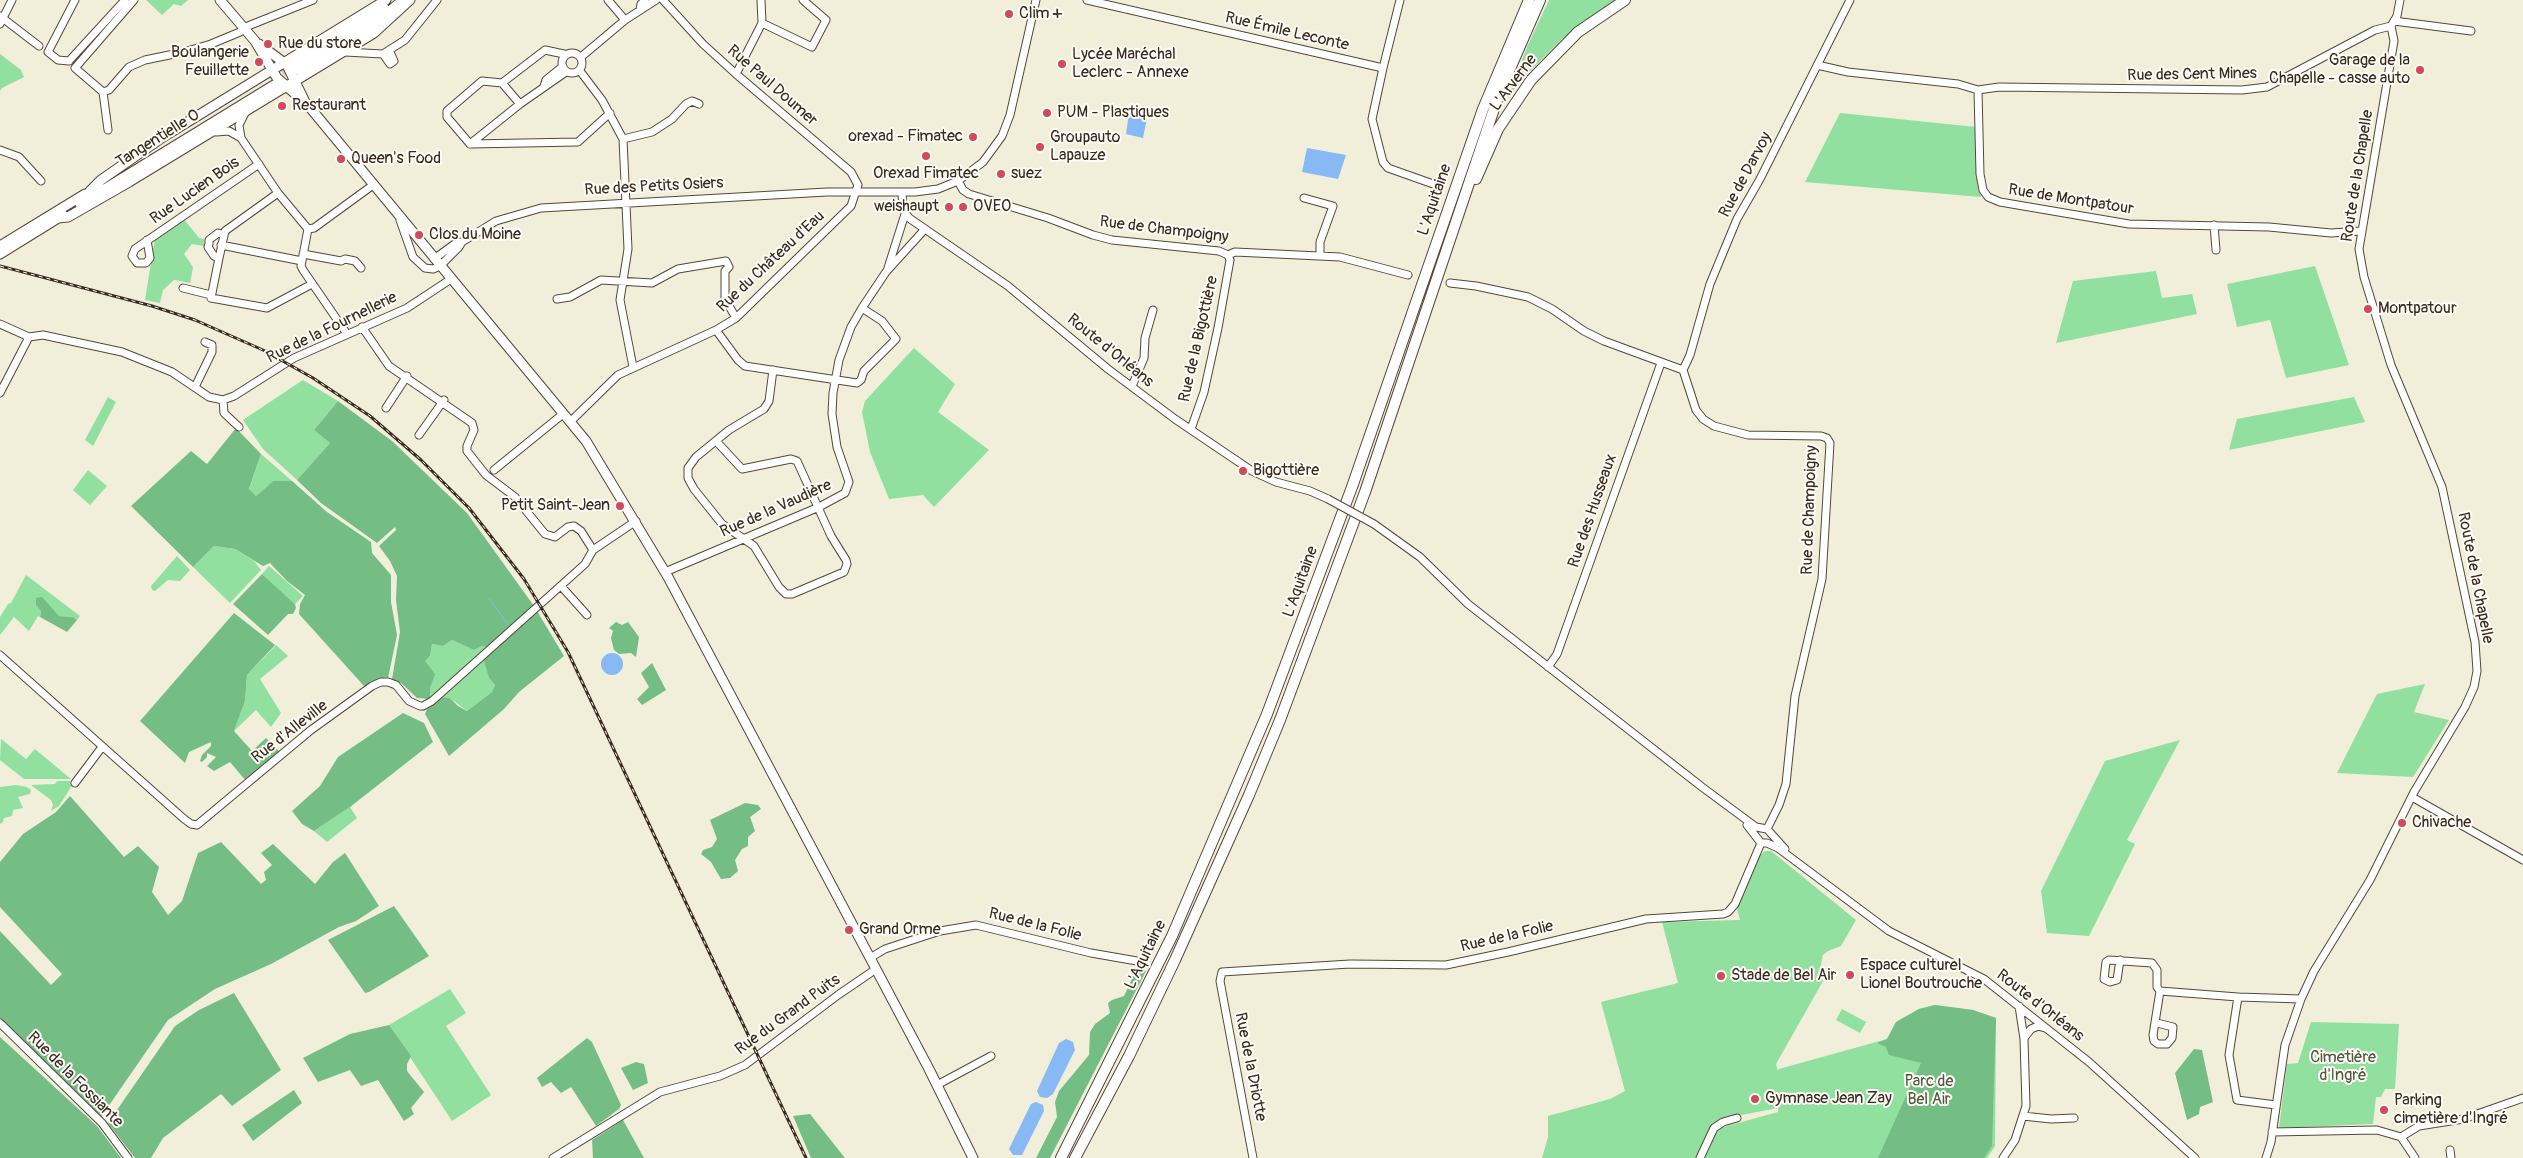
<!DOCTYPE html>
<html>
<head>
<meta charset="utf-8">
<style>
	body { margin:0 }
	canvas { display:block; background:#f1eeda }
</style>
</head>
<body>
<canvas width="2523" height="1158"></canvas>
<script>
const context = document.querySelector('canvas').getContext('2d');
context.lineJoin = 'round';
function fillPath(path, color) { context.fillStyle = color; context.fill(path, 'evenodd'); }
const poly = rows => new Path2D(rows.map(r => 'M' + r).join(''));
function trace(path, color, width, dash) { context.strokeStyle = color; context.lineWidth = width; context.lineCap = dash ? 'butt' : 'round'; context.setLineDash(dash || []); context.stroke(path); }
function write(font, color, halo, rows, align = 'center') {
  context.font = font + ' Pangolin,sans-serif'; context.lineWidth = 4; context.setLineDash([]); context.textBaseline = 'middle'; context.strokeStyle = halo; context.fillStyle = color; for (const [text, x, y, turn = 0] of rows) {
    context.save(); context.translate(x, y); context.rotate((+turn || 0) * Math.PI / 180); context.textAlign = isNaN(turn) ? turn : align; if (halo) context.strokeText(text, 0, 0); context.fillText(text, 0, 0); context.restore();
  }
}
const green = poly([
	[146,0,188,0,181,6,174,4,162,15],
	[1549,0,1618,0,1563,38,1525,76,1508,97,1527,47],
	[0,54,21,70,24,77,2,88,0,91],
	[1840,113,1976,127,1981,197,1805,182],
	[183,218,199,238,204,239,204,246,192,244,184,254,193,267,190,283,174,280,163,290,160,303,145,300,155,238],
	[2315,266,2349,365,2286,378,2270,320,2237,327,2227,284],
	[2156,271,2162,298,2192,294,2197,314,2056,343,2073,281],
	[914,348,955,384,938,412,989,450,934,507,923,495,889,499,870,452,862,412,865,401],
	[303,380,338,401,314,430,330,443,297,480,263,449,243,420],
	[108,397,116,402,93,446,85,440],
	[2354,397,2365,422,2229,450,2237,419],
	[261,454,292,481,273,481,256,496,249,490],
	[88,470,107,486,90,505,73,490],
	[214,546,235,549,254,561,261,570,230,603,193,567],
	[177,556,190,570,180,581,168,580,155,591,152,590,151,586],
	[269,566,303,596,295,604,262,574],
	[26,575,80,616,77,620,73,617,59,616,36,598,36,605,41,611,40,617,38,616,29,631,14,617,0,635,0,617,8,604,11,603],
	[452,640,474,650,482,646,486,647,430,699,430,688,434,674,424,661,430,656,432,644,443,646],
	[276,645,288,656,260,679,281,713,271,727,256,710,234,731,245,701,247,675],
	[485,658,489,678,495,685,492,692,467,711,450,698,443,697],
	[2425,684,2414,712,2449,720,2413,777,2337,773,2377,694],
	[1,739,26,759,35,749,71,779,24,779,0,760],
	[2180,740,2127,840,2135,844,2089,936,2047,933,2041,891,2105,761],
	[57,781,70,781,73,784,59,806,51,811,53,805,51,800,31,785,55,784],
	[16,785,27,787,31,790,30,794,18,797,23,808,13,810,12,816,4,818,3,822,0,824,0,787],
	[350,807,357,818,327,842,314,831],
	[1765,851,1771,851,1856,920,1841,946,1828,951,1823,955,1820,969,1823,981,1776,1064,1778,1071,1779,1069,1887,1039,1896,1022,1919,1009,1935,1005,1973,1010,1996,1018,1995,1146,1987,1158,1700,1158,1708,1137,1720,1128,1778,1112,1778,1108,1726,1118,1707,1134,1697,1158,1542,1158,1548,1137,1548,1116,1610,1099,1625,1091,1601,1002,1678,983,1662,922,1740,920,1737,909,1760,855],
	[450,989,466,1013,446,1026,491,1095,452,1121,389,1025],
	[1842,1009,1866,1022,1860,1033,1836,1020],
	[2311,1022,2399,1024,2395,1089,2385,1089,2381,1097,2376,1097,2373,1124,2279,1128,2287,1064,2298,1063]
]);
const forest = poly([
	[338,401,392,441,467,513,534,606,486,647,482,646,474,650,452,640,443,646,432,644,430,656,425,661,435,674,430,688,430,699,417,698,401,683,392,679,400,632,396,600,397,576,390,561,379,546,396,530,395,527,377,543,321,503,297,480,330,443,314,430],
	[236,428,261,454,249,489,256,496,273,481,292,481,327,512,371,542,372,553,391,575,391,602,397,635,388,678,385,677,364,686,299,614,300,604,305,595,287,581,270,563,263,566,235,549,214,546,193,567,131,506,191,451,207,464],
	[262,574,295,604,296,608,293,614,288,614,268,635,233,604],
	[42,597,59,616,73,617,77,620,67,632,40,617,41,611,36,605,36,598],
	[537,611,564,656,519,692,504,709,449,756,425,714,427,709,443,697,450,698,458,706,467,711,492,692,495,685,489,678,484,661,485,658],
	[234,613,275,645,247,675,245,701,234,731,252,751,266,738,281,753,246,781,230,762,214,771,207,766,216,757,207,753,207,757,202,762,200,761,202,755,211,746,211,742,189,752,185,763,140,721],
	[616,622,622,625,628,622,639,637,636,657,631,653,619,654,614,650,611,638,613,631,609,628],
	[652,663,666,690,642,705,637,699,649,687,641,673],
	[403,713,424,723,433,742,350,807,314,831,302,824,292,811,320,786,338,757],
	[70,796,124,857,138,846,159,867,152,892,168,915,182,901,198,853,221,842,261,884,266,880,264,872,272,865,261,853,273,844,315,884,333,862,345,853,379,906,356,921,339,927,271,964,215,989,168,1020,101,1117,0,1020,0,931,51,985,62,974,0,907,0,862,23,834,56,812],
	[745,803,758,805,761,809,750,817,755,831,748,837,748,846,742,849,735,860,738,871,730,878,721,879,711,862,701,854,703,850,712,847,717,839,710,820],
	[394,906,429,956,369,992,365,993,328,940],
	[1137,968,1146,971,1050,1158,1036,1158,1057,1117,1055,1102,1059,1091,1089,1055,1090,1032,1095,1024,1110,1013,1108,1003,1112,1000,1124,996],
	[234,993,281,1070,232,1106,221,1094,163,1138,151,1158,135,1158,108,1123,175,1026,199,1010],
	[1935,1005,1973,1010,1996,1018,1992,1146,1984,1158,1878,1158,1921,1063,1889,1055,1886,1047,1877,1043,1887,1039,1896,1022,1919,1009],
	[389,1025,411,1056,407,1064,407,1071,424,1092,411,1108,414,1114,404,1121,378,1080,361,1086,350,1070,318,1082,303,1058,350,1034],
	[0,1037,97,1126,121,1158,0,1158],
	[587,1038,592,1042,621,1105,619,1109,596,1126,571,1087,561,1093,551,1082,542,1087,537,1078],
	[2194,1049,2202,1050,2213,1102,2200,1107,2199,1114,2187,1120,2175,1073],
	[636,1062,644,1064,648,1083,633,1090,621,1068],
	[294,1090,302,1103,253,1141,242,1125],
	[810,1114,845,1158,811,1158,793,1116],
	[623,1120,644,1158,593,1158,592,1140]
]);
const water = poly([
	[1129,113,1147,118,1143,138,1126,134],
	[1307,148,1346,155,1338,179,1302,172],
	'601 664a11 11 0 1 1 22 0a11 11 0 1 1-22 0Z',
	[1066,1039,1073,1042,1075,1050,1053,1094,1047,1098,1040,1097,1037,1091,1059,1043],
	[1036,1102,1043,1105,1044,1111,1022,1155,1013,1155,1009,1149,1031,1104]
]);
const stream = poly([
	[489,598,509,626]
]);
const majorTunnel = poly([
	[271,80,295,64]
]);
const minor = poly([
	[608,0,625,20],
	[1087,0,1383,68,1400,0],
	[640,10,641,4,645,0],
	[0,16,39,46],
	[2394,21,2471,31],
	[762,23,812,47,826,20,803,0],
	[0,24,12,0],
	[345,52,383,54,405,40,437,0],
	'562 63a10 10 0 1 1 20 0a10 10 0 1 1-20 0Z',
	[383,54,390,64,394,61,389,50],
	[581,57,625,20,656,0],
	[69,61,125,0],
	[69,61,58,60,48,52,75,0],
	[1817,65,1848,72,1958,84,1978,90,1980,174,1983,190,1988,197,2000,202,2129,224,2269,227,2331,233,2361,231],
	[75,68,134,0],
	[75,68,103,92],
	[1383,68,1372,119,1383,162,1388,168,1436,185],
	[580,71,602,100,623,139,628,249,620,300,633,367],
	[736,74,762,23,761,0],
	[502,83,520,104],
	[544,86,546,80,562,67],
	[1978,90,1999,87,2242,90,2267,87,2375,30,2391,26],
	[103,92,109,90,129,67,145,60,184,52,211,44,240,32,248,26,313,0],
	[103,92,108,130],
	[216,132,229,131,241,138,278,193,308,229,301,266,303,270,347,334],
	[241,138,239,125,245,113],
	[623,139,652,132,672,119,686,104,692,101,699,104],
	[470,144,447,117,447,111,482,81,502,83,545,50,564,54],
	[470,144,578,142,610,113],
	[470,144,520,104,566,72],
	[0,150,19,157,41,181],
	[958,181,963,190,969,194,1048,218,1093,235,1112,240,1219,251,1228,255,1235,252,1340,257,1408,275],
	[902,193,903,209,909,218,1008,286,1108,369,1175,419,1252,471,1276,482,1310,491,1328,499],
	[1304,198,1333,206,1320,242,1320,256],
	[400,220,413,257,425,268,433,269,440,266,459,247,462,242],
	[2214,225,2216,250],
	[308,229,314,228,373,185],
	[224,235,218,233,209,240,209,244,208,247,214,256,219,258,211,298,267,308,312,284],
	[147,240,150,258,146,263,137,263,132,256,135,249,259,164],
	[221,245,302,261],
	[303,254,341,261,345,259,355,261,361,268],
	[219,258,225,231,278,193],
	[434,259,456,243,462,242,496,221,541,208,827,192,915,192,938,189,958,181,983,162,1002,136,1010,115,1036,0],
	[887,271,905,214],
	[1450,283,1476,286,1528,297,1552,309,1584,331,1604,341,1683,370],
	[183,288,211,295],
	[557,299,570,297,601,280,652,283,678,269,726,261,729,267,725,271,725,299,736,318],
	[0,324,29,337],
	[362,327,389,366,472,423,474,430,467,446,467,451,486,475,515,497,545,534,555,537,568,527,574,526,581,531,593,550],
	[716,330,738,360,745,366,857,383,861,380,864,371,896,339,882,321,862,308],
	[29,337,43,335,122,352,172,372,209,397,223,400,234,396,294,358,407,308,451,279],
	[1683,370,1696,410,1703,419,1714,426,1748,435,1821,436,1827,438,1830,443,1822,579,1795,696,1786,784,1779,805,1767,829],
	[1683,370,1690,355,1710,284,1737,219,1760,179,1850,0],
	[1132,386,1144,358,1145,338,1153,310],
	[195,387,212,352,212,345,205,342],
	[0,393,29,337],
	[223,400,224,413,239,427],
	[386,408,407,376],
	[570,422,618,375,716,330,736,318,851,206,858,185,851,172,736,74,703,44,663,0],
	[1191,429,1204,392,1218,328,1230,260,1228,255],
	[419,435,444,400],
	[716,441,742,469,791,459,797,461,831,536,846,560,847,564,844,572,792,594,786,594,779,587,754,546,722,524,694,489,688,478,688,468,696,457,729,430,764,409,769,401,773,370],
	[494,470,563,414],
	[1374,524,1420,557,1468,604,1702,787,1756,827,1767,829],
	[665,572,819,507,845,493,849,482,837,447,832,414,833,393,839,360,851,327,862,308,886,272,925,229],
	[561,586,587,615],
	[0,655,183,818,191,824,197,825,311,730,372,686,381,682,388,682,396,685,409,701,420,706,423,706,432,701,585,564,593,550,636,521],
	[1548,667,1557,654,1661,363],
	[75,783,102,747],
	[2412,797,2523,860],
	[1747,825,1761,843],
	[1767,829,1785,849],
	[1761,843,1767,843,1778,848,1889,931,1984,979,2089,1062,2195,1158],
	[870,958,885,949,940,931,976,925,1091,953,1137,961],
	[2120,960,2117,980,2110,982,2104,979,2106,962,2109,960,2123,961,2152,963,2157,970,2157,987,2160,991,2238,997,2301,999],
	[2238,997,2229,1055,2237,1100,2276,1105],
	[0,1023,102,1123,128,1158],
	[2157,1023,2173,1027,2172,1038,2167,1044,2158,1044,2154,1041,2153,1035,2160,991],
	[2024,1038,2031,1029,2038,1026,2045,1028],
	[937,1085,991,1056],
	[2023,1116,2051,1119,2074,1118],
	[2272,1132,2377,1130,2401,1137,2419,1126,2463,1119,2523,1098],
	[2401,1137,2415,1158],
	[2450,1150,2451,1158],
	[553,1158,660,1092,720,1076,745,1065,838,995,876,969],
	[1253,1158,1220,981,1222,972,1350,964,1446,965,1508,952,1646,919,1723,914,1728,912,1735,904,1761,843],
	[1700,1158,1714,1128,1723,1122,1737,1118],
	[2003,1158,2015,1140,2026,1106,2024,1039,2019,1006],
	[2266,1158,2271,1142,2285,1045,2301,999,2314,971,2370,880,2414,792,2465,707,2474,687,2477,671,2475,642,2442,487,2391,365,2364,277,2359,249,2394,41,2391,26,2397,16,2400,0]
]);
const major = poly([
	[220,0,255,41,277,78,307,104,586,441,668,577,929,1069,973,1158],
	[259,44,287,65,304,100],
	[295,64,384,8],
	[298,70,371,26,403,0],
	[90,191,101,180,163,137,386,0],
	[80,204,274,85],
	[58,218,68,217,129,182,374,33,410,0],
	[0,246,85,194],
	[0,254,63,215]
]);
const highway = poly([
	[1476,179,1498,129,1531,80,1578,32,1625,0],
	[1061,1158,1172,936,1267,714,1352,487,1483,109,1529,0],
	[1075,1158,1129,1056,1175,960,1249,795,1280,720,1365,492,1499,94,1540,0]
]);
const rail = poly([
	[0,266,152,306,195,320,263,350,313,378,370,416,421,460,469,508,524,579,568,652,806,1158]
]);
const minorBridge = poly([
	[1328,499,1374,524]
]);
const markers = [
	[1009,14,5,"#d1495b"],
	[268,44,5,"#d1495b"],
	[259,62,5,"#d1495b"],
	[1062,64,5,"#d1495b"],
	[2420,70,5,"#d1495b"],
	[282,106,5,"#d1495b"],
	[1047,113,5,"#d1495b"],
	[973,137,5,"#d1495b"],
	[1040,147,5,"#d1495b"],
	[926,156,5,"#d1495b"],
	[341,159,5,"#d1495b"],
	[1001,174,5,"#d1495b"],
	[949,207,5,"#d1495b"],
	[963,207,5,"#d1495b"],
	[419,235,5,"#d1495b"],
	[2368,309,5,"#d1495b"],
	[1243,471,5,"#d1495b"],
	[620,506,5,"#d1495b"],
	[2402,823,5,"#d1495b"],
	[849,930,5,"#d1495b"],
	[1850,975,5,"#d1495b"],
	[1721,976,5,"#d1495b"],
	[1755,1099,5,"#d1495b"],
	[2384,1110,5,"#d1495b"]
];
const poiNames = [
	["Clim +",1019,14],
	["Rue du store",278,44],
	["Boulangerie",249,53,"right"],
	["Feuillette",249,71,"right"],
	["Lycée Maréchal",1072,55],
	["Leclerc - Annexe",1072,73],
	["Garage de la",2410,61,"right"],
	["Chapelle - casse auto",2410,79,"right"],
	["Restaurant",292,106],
	["PUM - Plastiques",1057,113],
	["orexad - Fimatec",963,137,"right"],
	["Groupauto",1050,138],
	["Lapauze",1050,156],
	["Queen's Food",351,159],
	["Orexad Fimatec",926,174,"center"],
	["suez",1011,174],
	["weishaupt",939,207,"right"],
	["OVEO",973,207],
	["Clos du Moine",429,235],
	["Montpatour",2378,309],
	["Bigottière",1253,471],
	["Petit Saint-Jean",610,506,"right"],
	["Chivache",2412,823],
	["Grand Orme",859,930],
	["Espace culturel",1860,966],
	["Lionel Boutrouche",1860,984],
	["Stade de Bel Air",1731,976],
	["Gymnase Jean Zay",1765,1099],
	["Parking",2394,1101],
	["cimetière d'Ingré",2394,1119]
];
const streetNames = [
	["Rue Émile Leconte",1287,32,13],
	["Rue des Cent Mines",2192,75,-1],
	["L'Arverne",1514,83,-53],
	["Rue Paul Doumer",772,86,41],
	["Tangentielle O",158,139,-32],
	["Rue de Darvoy",1746,175,-62],
	["Route de la Chapelle",2358,176,-81],
	["Rue des Petits Osiers",654,187,-3],
	["Rue Lucien Bois",195,191,-35],
	["L'Aquitaine",1435,200,-71],
	["Rue de Montpatour",2071,200,9],
	["Rue de Champoigny",1164,230,7],
	["Rue du Château d'Eau",771,262,-43],
	["Rue de la Fournellerie",332,328,-26],
	["Rue de la Bigottière",1199,339,-77],
	["Route d'Orléans",1110,351,39],
	["Rue de la Vaudière",776,509,-24],
	["Rue de Champoigny",1810,510,-88],
	["Rue des Husseaux",1593,511,-71],
	["Route de la Chapelle",2475,578,79],
	["L'Aquitaine",1301,582,-70],
	["Rue d'Alleville",290,732,-38],
	["Rue de la Folie",1035,925,14],
	["Rue de la Folie",1507,937,-13],
	["L'Aquitaine",1146,955,-64],
	["Route d'Orléans",2040,1006,38],
	["Rue du Grand Puits",788,1015,-36],
	["Rue de la Driotte",1250,1067,79],
	["Rue de la Fossiante",75,1080,45]
];
const parkNames = [
	["Cimetière",2343,1058],
	["d'Ingré",2343,1076],
	["Parc de",1929,1082],
	["Bel Air",1929,1100]
];
fillPath(green, '#91e09f');
fillPath(forest, '#74be86');
fillPath(water, '#87b9f4');
trace(stream, '#87b9f4', 1);
trace(majorTunnel, '#cdc7b4', 9, [9, 4.5]);
trace(minor, '#56473a', 9);
trace(major, '#56473a', 11);
trace(highway, '#56473a', 12);
trace(minor, '#fff', 7);
trace(major, '#fff', 9);
trace(highway, '#fff', 10);
trace(rail, '#3b2a1e', 3);
trace(rail, '#fdfcf7', 1, [4]);
trace(minorBridge, '#56473a', 9, []);
trace(minorBridge, '#fff', 7);
for (const [x, y, r, color] of markers) { const dot = new Path2D(); dot.arc(x, y, r, 0, 2 * Math.PI); context.fillStyle = color; context.fill(dot); trace(dot, '#fdfcf7', 2); }
write('16px', '#3b2a1e', '#fdfcf7', poiNames, 'left');
write('16px', '#3b2a1e', '#fdfcf7', streetNames);
write('16px', '#50583e', '#fdfcf7', parkNames);
</script>
</body>
</html>
